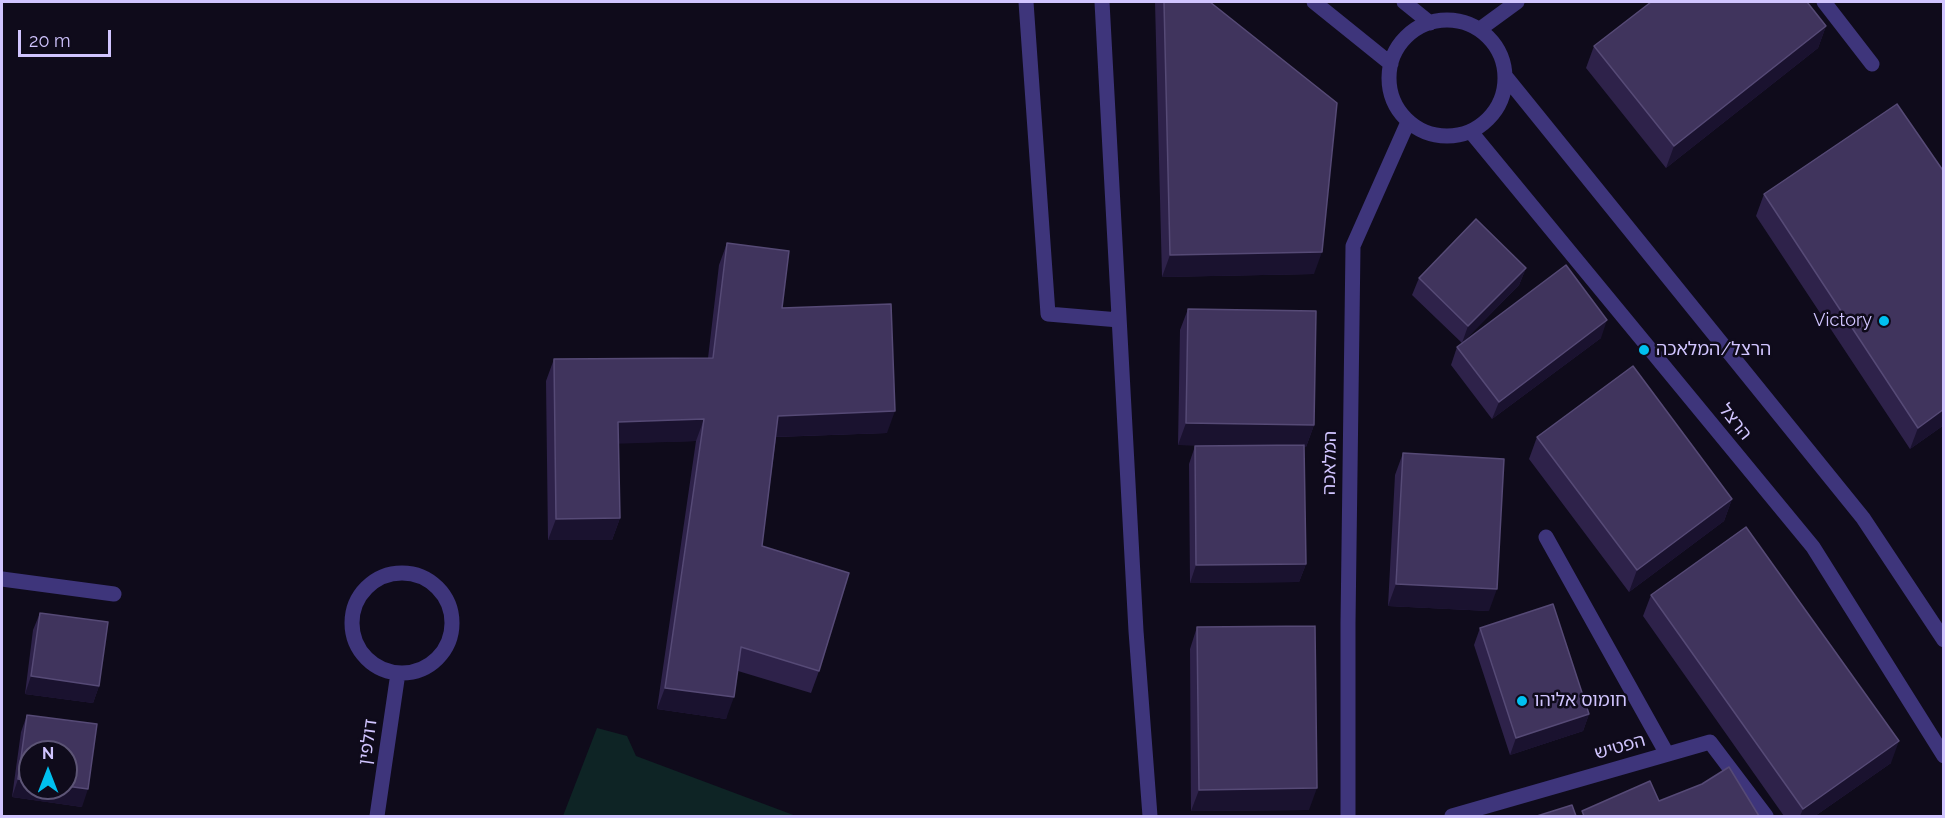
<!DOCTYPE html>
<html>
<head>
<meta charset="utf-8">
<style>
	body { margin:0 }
	#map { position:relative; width:1945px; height:818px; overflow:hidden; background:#0f0b1b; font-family:Raleway,sans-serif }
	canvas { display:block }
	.frame { position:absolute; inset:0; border:3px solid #d1c5ff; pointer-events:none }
	.north { position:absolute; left:18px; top:740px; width:60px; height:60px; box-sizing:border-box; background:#0f0b1b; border:2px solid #5d5576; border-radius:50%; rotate:0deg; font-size:16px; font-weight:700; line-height:24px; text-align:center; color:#d1c5ff }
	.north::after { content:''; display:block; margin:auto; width:21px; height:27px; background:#00c0f0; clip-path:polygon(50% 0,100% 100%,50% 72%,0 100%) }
	.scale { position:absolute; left:18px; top:30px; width:93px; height:27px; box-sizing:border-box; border:3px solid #d1c5ff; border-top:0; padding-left:8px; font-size:18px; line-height:21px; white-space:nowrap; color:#d1c5ff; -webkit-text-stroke:4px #0f0b1b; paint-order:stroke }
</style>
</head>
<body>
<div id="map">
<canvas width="1945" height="818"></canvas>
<div class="frame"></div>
<div class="north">N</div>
<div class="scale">20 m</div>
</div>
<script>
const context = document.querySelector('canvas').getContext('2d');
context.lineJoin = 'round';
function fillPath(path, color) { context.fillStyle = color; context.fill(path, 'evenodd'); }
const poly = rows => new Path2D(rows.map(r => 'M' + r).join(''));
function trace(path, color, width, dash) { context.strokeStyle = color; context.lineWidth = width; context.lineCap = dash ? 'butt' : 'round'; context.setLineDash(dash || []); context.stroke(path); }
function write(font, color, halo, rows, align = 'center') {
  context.font = font + ' Raleway,"Noto Sans Hebrew",sans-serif'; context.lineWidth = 5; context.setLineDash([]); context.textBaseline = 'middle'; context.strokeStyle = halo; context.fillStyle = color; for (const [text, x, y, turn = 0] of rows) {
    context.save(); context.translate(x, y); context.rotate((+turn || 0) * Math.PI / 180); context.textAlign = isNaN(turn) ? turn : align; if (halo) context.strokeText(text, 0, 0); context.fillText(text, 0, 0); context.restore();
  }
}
const green = poly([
	[597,728,627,736,636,756,796,816,563,816]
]);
const minor = poly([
	[1026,2,1048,314,1119,320],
	[1102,2,1136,631,1150,816],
	[1314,2,1391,64],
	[1404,2,1430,23],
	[1824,2,1872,64],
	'1389 78a58 58 0 1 1 116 0a58 58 0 1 1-116 0Z',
	[1480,29,1517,2],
	[1506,77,1863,518,1944,640],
	[1471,132,1813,547,1944,756],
	[1546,537,1667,754],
	'352 623a50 50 0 1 1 100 0a50 50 0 1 1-100 0Z',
	[2,579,114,594],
	[377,816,398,673],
	[1348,816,1348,623,1353,246,1408,122],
	[1452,816,1710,742,1766,816]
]);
const wall = poly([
	[1155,2,1210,2,1314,274,1162,277],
	[1826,26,1818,48,1666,168,1586,68,1594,46],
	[1944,172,1944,425,1910,449,1756,216,1764,194],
	[727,243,887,433,776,437,762,546,819,671,811,693,738,671,726,719,657,709,696,441,618,443,620,518,612,540,548,540,546,381,554,359,708,358,719,265],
	[1526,268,1519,285,1462,343,1412,295,1419,278],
	[1188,309,1314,425,1306,447,1304,447,1306,564,1299,582,1190,583,1189,464,1195,446,1233,446,1178,445,1180,330],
	[1601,338,1492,419,1451,365,1457,347],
	[1537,437,1732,499,1724,521,1629,592,1529,459],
	[1403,453,1489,611,1388,606,1395,475],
	[1651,595,1891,763,1815,816,1784,816,1643,616],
	[40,613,99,686,93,703,25,694,33,630],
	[1197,627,1309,810,1191,811,1190,649],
	[1480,628,1589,714,1583,731,1510,755,1474,645],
	[27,715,82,807,12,797,21,732]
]);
const shadedWall = poly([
	[1826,26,1818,48,1666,168,1674,146],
	[1322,252,1314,274,1162,277,1170,255],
	[1526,268,1519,285,1462,343,1468,326],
	[1607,320,1601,338,1492,419,1499,402],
	[1944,409,1944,425,1910,449,1918,428],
	[895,411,887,433,771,437,778,416],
	[704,419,696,441,610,444,618,422],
	[1186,423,1314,425,1306,447,1178,445],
	[1732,499,1724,521,1629,592,1637,570],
	[620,518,612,540,548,540,556,519],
	[1306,564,1299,582,1190,583,1196,565],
	[1396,584,1497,589,1489,611,1388,606],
	[31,676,99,686,93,703,25,694],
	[665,688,734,697,726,719,657,709],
	[1589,714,1583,731,1510,755,1516,738],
	[1899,741,1891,763,1815,816,1800,816,1803,809],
	[18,779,30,781,30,788,66,788,66,786,88,789,82,807,12,797],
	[1317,788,1309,810,1191,811,1199,790]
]);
const building = poly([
	[1164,2,1210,2,1337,103,1322,252,1170,255,1164,2],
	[1651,2,1807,2,1826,26,1674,146,1594,46,1651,2],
	[1897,104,1944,172,1944,409,1918,428,1764,194,1897,104],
	[1476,219,1526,268,1468,326,1419,278,1476,219],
	[727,243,789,251,782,308,891,304,895,411,778,416,762,546,849,573,819,671,741,647,734,697,665,688,704,419,618,422,620,518,556,519,554,359,713,358,727,243],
	[1566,265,1607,320,1499,402,1457,347,1566,265],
	[1188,309,1316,311,1314,425,1186,423,1188,309],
	[1633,366,1732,499,1637,570,1537,437,1633,366],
	[1304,445,1306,564,1196,565,1195,446,1304,445],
	[1403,453,1504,459,1497,589,1396,584,1403,453],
	[1746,527,1899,741,1803,809,1651,595,1746,527],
	[1553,604,1589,714,1516,738,1480,628,1553,604],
	[40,613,108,622,99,686,31,676,40,613],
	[1315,626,1317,788,1199,790,1197,627,1315,626],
	[27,715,97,724,88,789,66,786,66,752,30,752,30,781,18,779,27,715],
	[1729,767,1759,816,1584,816,1582,811,1650,781,1659,801,1702,784,1729,767],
	[1572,805,1576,816,1537,816,1572,805]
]);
const markers = [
	[1884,321,6,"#00c0f0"],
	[1644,350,6,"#00c0f0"],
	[1522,701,6,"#00c0f0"]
];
const poiNames = [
	["Victory",1872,321,"right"],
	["הרצל/המלאכה",1656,350],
	["חומוס אליהו",1534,701]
];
const streetNames = [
	["הרצל",1735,422,51],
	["המלאכה",1330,463,-89],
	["דולפין",368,742,-82],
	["הפטיש",1620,747,-16]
];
fillPath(green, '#0e2425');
trace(minor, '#3e357b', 15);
fillPath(wall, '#2e224a');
fillPath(shadedWall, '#1a122f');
fillPath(building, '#40345d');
trace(building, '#564a76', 1.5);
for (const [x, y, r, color] of markers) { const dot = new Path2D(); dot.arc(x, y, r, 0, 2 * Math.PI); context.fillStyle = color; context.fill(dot); trace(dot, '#0f0b1b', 2); }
write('18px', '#d1c5ff', '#0f0b1b', poiNames, 'left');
write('18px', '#d1c5ff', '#0f0b1b', streetNames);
</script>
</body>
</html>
